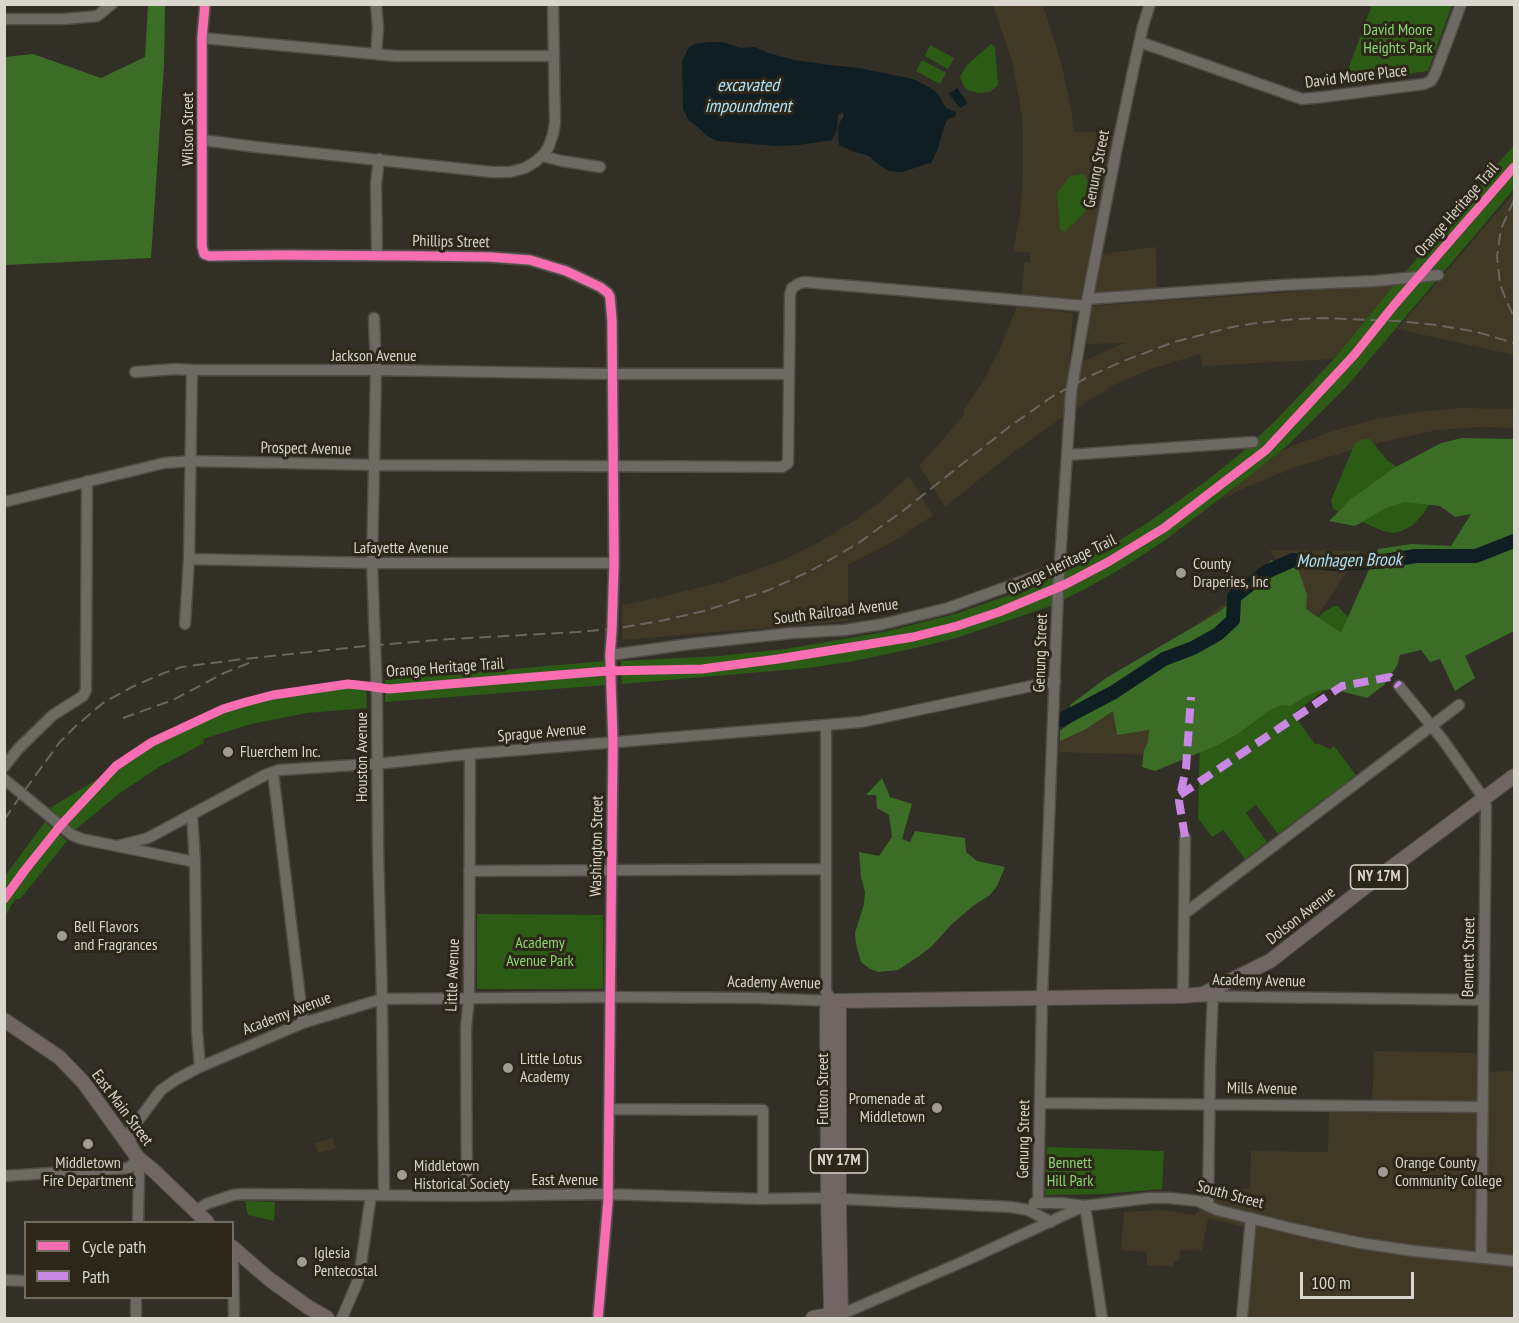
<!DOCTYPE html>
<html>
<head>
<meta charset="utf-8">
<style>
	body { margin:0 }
	#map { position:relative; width:1519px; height:1323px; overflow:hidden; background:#322f26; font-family:"PT Sans Narrow",sans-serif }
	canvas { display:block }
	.frame { position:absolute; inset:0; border:6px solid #d9d6cd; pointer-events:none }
	.legend { position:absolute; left:24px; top:1221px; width:210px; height:78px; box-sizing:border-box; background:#2c2718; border:2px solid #716d60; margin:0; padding:8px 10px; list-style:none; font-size:18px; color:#d9d6cd }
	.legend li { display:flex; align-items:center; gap:12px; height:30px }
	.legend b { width:30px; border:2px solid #716d60 }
	.scale { position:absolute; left:1300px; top:1272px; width:114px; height:27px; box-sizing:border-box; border:3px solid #d9d6cd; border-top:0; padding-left:8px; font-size:18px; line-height:21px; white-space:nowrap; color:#d9d6cd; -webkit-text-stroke:4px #2c2718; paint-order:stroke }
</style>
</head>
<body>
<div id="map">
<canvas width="1519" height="1323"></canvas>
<div class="frame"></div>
<ul class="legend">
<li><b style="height:8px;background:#f96db3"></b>Cycle path</li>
<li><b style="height:8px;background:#c787e3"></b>Path</li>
</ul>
<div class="scale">100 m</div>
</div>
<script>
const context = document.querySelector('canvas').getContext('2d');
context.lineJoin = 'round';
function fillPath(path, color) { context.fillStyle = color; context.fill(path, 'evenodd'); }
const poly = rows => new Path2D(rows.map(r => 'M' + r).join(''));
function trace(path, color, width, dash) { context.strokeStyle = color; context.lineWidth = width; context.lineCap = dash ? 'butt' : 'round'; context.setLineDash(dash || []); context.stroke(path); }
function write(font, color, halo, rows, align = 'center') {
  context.font = font + ' "PT Sans Narrow",sans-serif'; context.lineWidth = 6; context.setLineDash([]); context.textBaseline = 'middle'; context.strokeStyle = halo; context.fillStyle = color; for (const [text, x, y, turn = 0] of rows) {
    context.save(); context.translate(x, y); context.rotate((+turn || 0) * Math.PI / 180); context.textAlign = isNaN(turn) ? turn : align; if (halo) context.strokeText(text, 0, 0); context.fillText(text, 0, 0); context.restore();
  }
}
const built = poly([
	[993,5,1043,5,1061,62,1071,109,1074,132,1092,132,1113,136,1081,299,1022,294,1024,262,1030,262,1030,253,1013,251,1020,215,1023,179,1023,124,1020,103,1012,61],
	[1514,193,1514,355,1397,329,1422,300],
	[1156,247,1157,288,1094,293,1102,254],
	[1394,285,1334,359,1202,366,1200,354,1148,370,1114,385,1061,418,1011,454,945,507,919,465,942,441,965,413,962,413,983,381,999,351,1017,306,1073,313,1069,367,1125,343,1086,344,1092,306],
	[1459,408,1514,409,1514,428,1479,427,1437,430,1368,445,1296,467,1244,488,1219,501,1279,452,1297,444,1336,430,1376,419,1417,412],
	[909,476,933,515,894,541,848,565,848,621,622,640,622,605,661,597,722,582,781,561,814,545,854,521,880,502],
	[1270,550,1360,551,1282,671,1182,756,1059,752,1060,731,1278,562],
	[1374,1051,1477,1053,1479,1072,1514,1071,1514,1318,1248,1318,1256,1230,1208,1218,1202,1251,1180,1250,1179,1261,1173,1261,1173,1267,1147,1265,1147,1252,1121,1250,1124,1212,1164,1210,1195,1215,1216,1189,1250,1189,1251,1151,1328,1152,1329,1112,1372,1113],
	[333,1138,336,1148,318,1153,315,1143]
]);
const green = poly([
	[1372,5,1452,5,1428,71,1343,83],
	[991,44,995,47,998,85,990,92,979,93,967,90,964,86,960,77,966,66],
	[930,45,954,58,948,69,925,56],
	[922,60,946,73,940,84,916,71],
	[1514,145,1514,189,1347,386,1288,445,1246,479,1164,541,1124,567,1085,589,1048,607,956,638,911,649,849,662,808,668,622,684,621,661,720,656,785,649,884,632,955,614,1026,589,1055,576,1112,545,1150,521,1205,482,1240,454,1276,420,1334,359,1394,285],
	[1084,174,1088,181,1089,191,1087,207,1082,216,1064,232,1060,230,1057,193,1070,176],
	[1363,439,1370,439,1388,461,1422,483,1430,503,1424,513,1413,525,1402,531,1393,533,1383,531,1333,509,1331,500,1355,443],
	[1334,606,1338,606,1387,662,1311,625,1322,613],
	[606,661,606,685,385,702,385,680],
	[1338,680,1293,714,1315,744,1319,744,1330,749,1334,746,1356,775,1345,783,1347,787,1324,799,1278,834,1256,805,1246,813,1267,842,1245,859,1223,830,1212,837,1198,818,1201,694],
	[366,684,367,708,307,713,251,724,203,739,204,743,159,767,120,793,75,830,50,808,201,716,248,701,305,690],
	[45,822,67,841,20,899,15,899,5,916,5,876],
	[477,914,603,915,603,989,477,989],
	[1047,1147,1164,1151,1162,1189,1103,1194,1045,1195],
	[245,1201,275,1202,274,1221,248,1215]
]);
const forest = poly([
	[148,5,165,5,164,65,151,258,5,265,5,57,33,54,101,78,145,57],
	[1462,438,1514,439,1514,631,1465,656,1475,678,1455,691,1440,659,1430,662,1421,650,1400,655,1397,666,1384,685,1367,698,1333,689,1318,691,1304,697,1290,706,1282,705,1270,710,1239,733,1218,745,1155,771,1142,767,1144,750,1148,742,1149,730,1117,735,1113,711,1086,729,1060,741,1060,731,1082,714,1071,714,1070,705,1106,678,1219,612,1241,593,1271,560,1298,569,1307,595,1306,609,1341,633,1378,549,1412,544,1451,546,1471,514,1455,517,1440,506,1404,502,1386,508,1355,526,1329,521,1351,499,1394,468,1441,443],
	[882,778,890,797,912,804,902,839,910,842,915,831,965,838,966,852,977,861,1005,867,997,886,990,895,973,906,952,924,931,947,919,956,898,970,879,972,870,969,861,962,856,944,855,933,864,904,865,892,861,877,859,852,879,856,892,837,889,815,877,808,876,795,866,795]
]);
const water = poly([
	[709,42,723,42,741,48,755,47,768,53,794,60,829,65,859,68,913,79,927,86,935,91,940,97,946,108,956,112,955,117,949,118,945,124,938,148,931,163,926,164,903,172,889,171,879,165,869,156,852,151,839,145,838,128,840,122,844,116,842,112,838,115,837,129,832,140,799,145,776,146,717,141,707,136,699,128,689,121,683,109,682,61,689,47,695,44],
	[957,88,968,103,960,108,949,94]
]);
const river = poly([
	[1061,720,1114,692,1164,659,1193,648,1218,634,1233,620,1234,597,1266,572,1293,560,1334,564,1377,562,1416,556,1476,556,1514,541]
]);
const minor = poly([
	[205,4,202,38,202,246,204,254,209,256,280,255,422,256,490,257,530,260,566,271,600,287,608,293,610,297,612,321,614,563,612,629,610,655,613,742,608,1201,598,1318],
	[4,19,65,19,97,16,112,4],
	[202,38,396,56,554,56],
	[1140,42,1302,99,1323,97,1424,84,1431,81,1435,74,1461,4],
	[376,54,378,28,376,4],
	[203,140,256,147,492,172,510,172,525,168,535,162,544,154,549,146,553,134,555,123,553,4],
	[542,156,562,161,600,167],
	[377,255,376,184,379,159],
	[1088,299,1283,285,1375,281,1438,275],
	[374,318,376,370,372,563,377,696,378,849,382,999,384,1195],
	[135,372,175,369,192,370,376,370,613,374,789,374],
	[1067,455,1253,442],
	[4,502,164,463,191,461,375,465,782,467,788,463,790,295,792,288,798,284,804,282,1086,306],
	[189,559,372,563,614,563],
	[185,624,189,559,192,370],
	[610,655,690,644,792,633,845,630,883,624,948,608,1048,572,1060,569],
	[1399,686,1443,740,1480,793,1484,798,1486,807,1481,1258],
	[826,726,826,992,833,1001],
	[4,767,18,749,53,715,83,696,86,690,87,481],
	[273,772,303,1023],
	[4,779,72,835,82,839,195,862],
	[192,815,195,862,197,1031,200,1067],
	[1185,837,1183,996,1484,1000],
	[117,846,148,838,265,775,279,770,386,763,470,754,861,722,1055,681],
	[469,871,825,869],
	[1184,914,1459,705],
	[1040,1103,1483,1107],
	[610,1109,763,1110,763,1199],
	[4,1176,129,1168,138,1158],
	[467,1196,466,1028,469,998,470,754],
	[1034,1203,1061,1203,1084,1206,1087,1218,1102,1318],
	[1038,1203,1042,998,1058,591,1071,393,1086,306,1115,157,1133,71,1143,26,1150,4],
	[1208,1206,1210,1068,1213,991],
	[195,1212,206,1204,233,1195,243,1194,467,1196,603,1194,763,1199,822,1198,1011,1207,1028,1210,1051,1222],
	[138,1222,139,1176,138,1158,130,1141,131,1130,161,1090,177,1079,200,1067,303,1023,382,999,616,997,757,998,833,1001],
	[4,1280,26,1281],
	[834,1314,849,1311,969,1259,1084,1206,1149,1198,1169,1198,1198,1201,1217,1210,1299,1230,1360,1243,1414,1251,1514,1261],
	[136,1318,136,1298],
	[234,1318,233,1260,237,1251],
	[342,1318,359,1278,371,1195],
	[1242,1318,1251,1218]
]);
const major = poly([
	[833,1007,839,1010,839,1208,841,1318],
	[4,1020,59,1057,84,1083,138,1158,154,1171,207,1222],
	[232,1247,269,1279,308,1307,327,1318],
	[813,1318,834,1314],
	[830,1318,831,1306,828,1198,827,1010,833,1007,833,1001,1183,996,1203,994,1270,961,1360,891,1514,776]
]);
const rail = poly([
	[1514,200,1501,229,1497,256,1500,284,1506,300,1514,317],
	[123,718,173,700,224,673,249,663],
	[4,820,17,801,59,743,77,725,103,703,132,687,164,673,182,667,243,659,376,645,451,639,577,632,612,629,660,621,704,611,769,590,812,570,857,544,904,510,1009,427,1053,396,1090,376,1121,362,1174,342,1232,327,1257,323,1296,319,1323,318,1398,321,1437,325,1477,332,1514,343]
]);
const quiet = poly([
	[1180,795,1342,686,1390,677,1399,686],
	[1185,837,1179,801,1186,768,1191,697]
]);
const cycleway = poly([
	[205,4,202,38,202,246,204,254,209,256,280,255,422,256,490,257,530,260,566,271,600,287,608,293,610,297,612,321,614,563,612,629,610,655,613,742,608,1201,598,1318],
	[4,899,25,870,61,825,116,766,152,742,223,709,246,702,273,695,348,684,367,686,389,689,607,671,702,669,778,659,913,637,957,626,999,612,1066,584,1108,562,1164,528,1266,450,1355,354,1395,304,1514,167]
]);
const markers = [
	[1181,573,6,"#9f9c93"],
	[228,752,6,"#9f9c93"],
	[62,936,6,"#9f9c93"],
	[508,1068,6,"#9f9c93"],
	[937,1108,6,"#9f9c93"],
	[88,1144,6,"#9f9c93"],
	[1383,1172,6,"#9f9c93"],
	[402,1175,6,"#9f9c93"],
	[302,1262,6,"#9f9c93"]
];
const shields = [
	[1379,877,57],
	[839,1161,57]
];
const shieldNames = [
	["NY 17M",1379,877],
	["NY 17M",839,1161]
];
const parkNames = [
	["David Moore",1398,30],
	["Heights Park",1398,48],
	["Academy",540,943],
	["Avenue Park",540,961],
	["Bennett",1070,1163],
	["Hill Park",1070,1181]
];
const streetNames = [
	["David Moore Place",1356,77,-7],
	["Wilson Street",188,129,-90],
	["Genung Street",1097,169,-79],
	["Orange Heritage Trail",1457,210,-49],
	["Phillips Street",451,242,1],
	["Jackson Avenue",374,356],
	["Prospect Avenue",306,449,1],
	["Lafayette Avenue",401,548],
	["Orange Heritage Trail",1062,565,-26],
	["South Railroad Avenue",836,612,-7],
	["Genung Street",1041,653,-88],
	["Orange Heritage Trail",445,668,-4],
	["Sprague Avenue",542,733,-5],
	["Houston Avenue",362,757,-90],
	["Washington Street",597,846,-89],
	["Dolson Avenue",1301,916,-38],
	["Bennett Street",1469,957,-89],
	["Little Avenue",453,975,-88],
	["Academy Avenue",1259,981,1],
	["Academy Avenue",774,983,1],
	["Academy Avenue",287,1014,-21],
	["Fulton Street",823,1089,-90],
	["Mills Avenue",1262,1089,1],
	["East Main Street",122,1108,53],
	["Genung Street",1024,1139,-89],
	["East Avenue",565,1180],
	["South Street",1230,1195,15]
];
const poiNames = [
	["County",1193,564],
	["Draperies, Inc",1193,582],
	["Fluerchem Inc.",240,752],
	["Bell Flavors",74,927],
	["and Fragrances",74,945],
	["Little Lotus",520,1059],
	["Academy",520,1077],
	["Promenade at",925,1099,"right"],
	["Middletown",925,1117,"right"],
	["Middletown",88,1163,"center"],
	["Fire Department",88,1181,"center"],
	["Orange County",1395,1163],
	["Community College",1395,1181],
	["Middletown",414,1166],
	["Historical Society",414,1184],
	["Iglesia",314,1253],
	["Pentecostal",314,1271]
];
const waterNames = [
	["excavated",748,86],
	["impoundment",748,107],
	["Monhagen Brook",1349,561,-1]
];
fillPath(built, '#403925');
fillPath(green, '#2c5b15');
fillPath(forest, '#3c6d27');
fillPath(water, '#0f1e22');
trace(river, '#0f1e22', 14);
trace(minor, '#4f4c45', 13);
trace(major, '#4f4c45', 16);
trace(minor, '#6c6a63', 10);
trace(major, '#716663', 14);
trace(rail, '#686660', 2, [12, 6]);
trace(quiet, '#c787e3', 8, [15, 8]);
trace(cycleway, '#f96db3', 9);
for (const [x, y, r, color] of markers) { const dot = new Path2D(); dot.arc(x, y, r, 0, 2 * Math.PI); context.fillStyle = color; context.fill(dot); trace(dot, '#2c2718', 2); }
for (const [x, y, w] of shields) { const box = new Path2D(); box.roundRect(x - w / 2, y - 12, w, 24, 4.5); context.fillStyle = '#2c2718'; context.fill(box); trace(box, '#d9d6cd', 1.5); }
write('bold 15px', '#d9d6cd', null, shieldNames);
write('16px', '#8bd870', '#2c2718', parkNames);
write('16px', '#d9d6cd', '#2c2718', streetNames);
write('16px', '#d9d6cd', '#2c2718', poiNames, 'left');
write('italic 18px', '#ade3fa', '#2c2718', waterNames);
</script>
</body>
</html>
